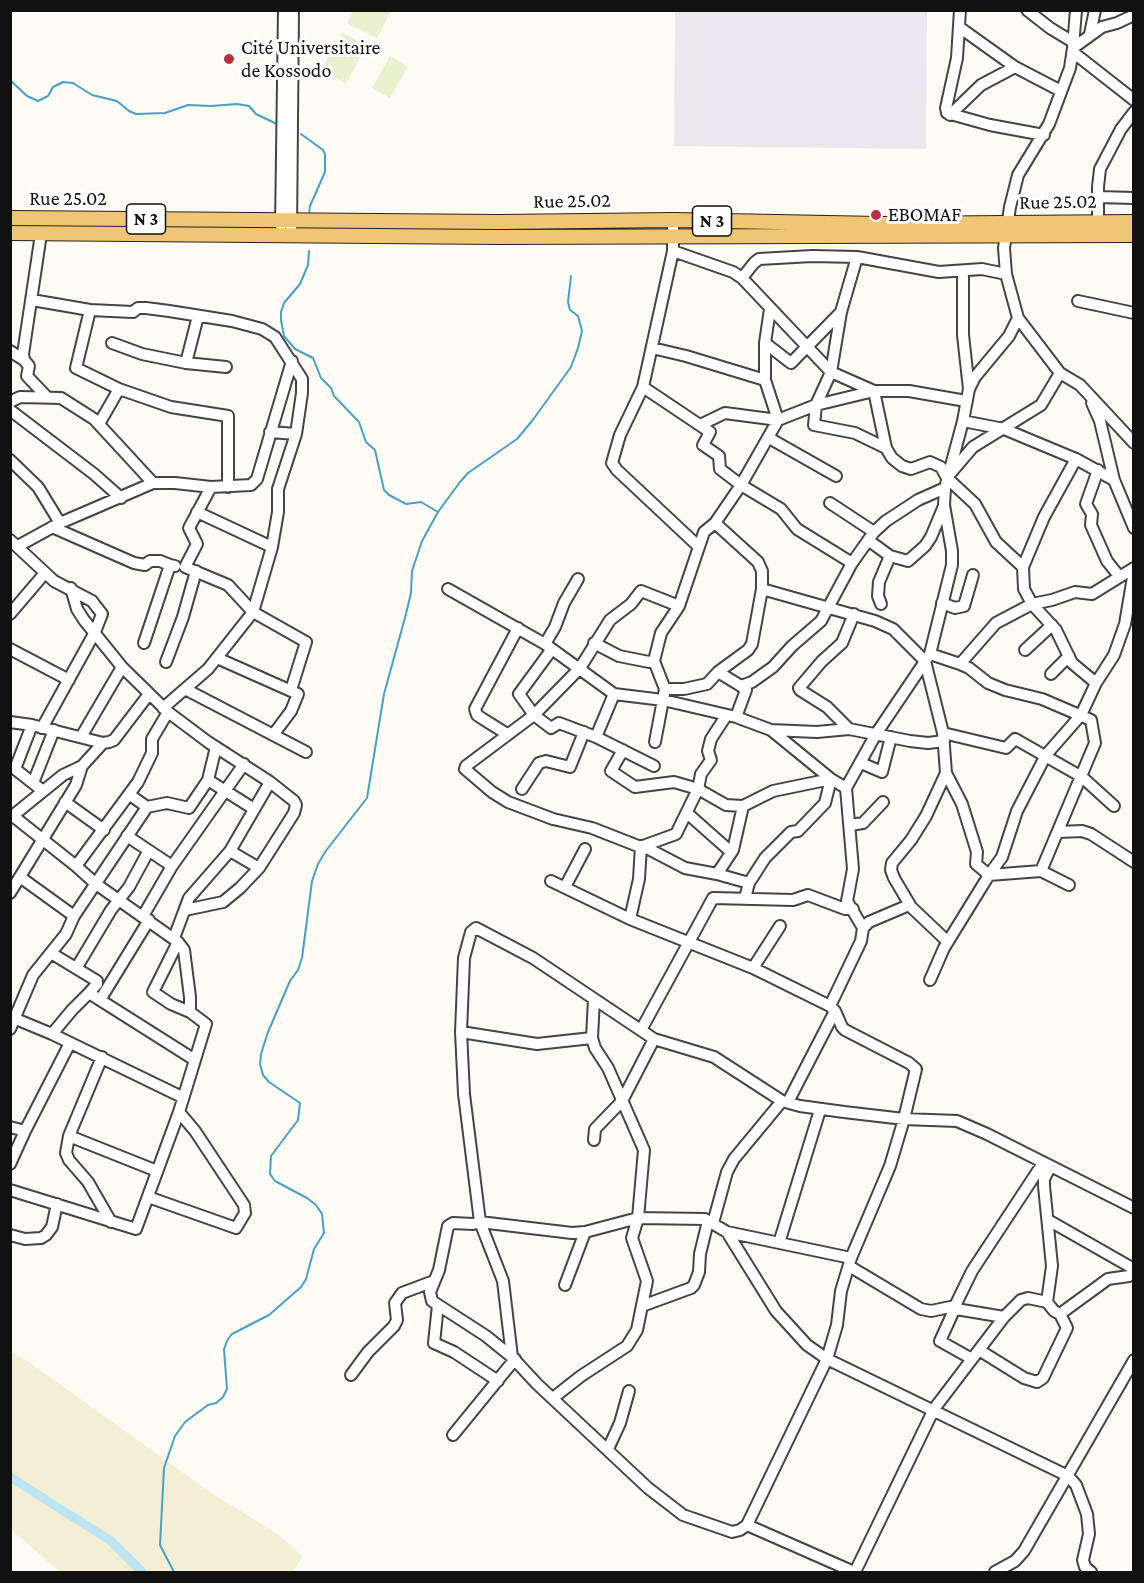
<!DOCTYPE html>
<html>
<head>
<meta charset="utf-8">
<style>
	body { margin:0 }
	#map { position:relative; width:1144px; height:1583px; overflow:hidden; background:#fefbf5; font-family:"Crimson Pro",serif }
	canvas { display:block }
	.frame { position:absolute; inset:0; border:12px solid #111; pointer-events:none }
</style>
</head>
<body>
<div id="map">
<canvas width="1144" height="1583"></canvas>
<div class="frame"></div>
</div>
<script>
const context = document.querySelector('canvas').getContext('2d');
context.lineJoin = 'round';
function fillPath(path, color) { context.fillStyle = color; context.fill(path, 'evenodd'); }
const poly = rows => new Path2D(rows.map(r => 'M' + r).join(''));
function trace(path, color, width, dash) { context.strokeStyle = color; context.lineWidth = width; context.lineCap = dash ? 'butt' : 'round'; context.setLineDash(dash || []); context.stroke(path); }
function write(font, color, halo, rows, align = 'center') {
  context.font = font + ' "Crimson Pro",serif'; context.lineWidth = 6; context.setLineDash([]); context.textBaseline = 'middle'; context.strokeStyle = halo; context.fillStyle = color; for (const [text, x, y, turn = 0] of rows) {
    context.save(); context.translate(x, y); context.rotate((+turn || 0) * Math.PI / 180); context.textAlign = isNaN(turn) ? turn : align; if (halo) context.strokeText(text, 0, 0); context.fillText(text, 0, 0); context.restore();
  }
}
const industrial = poly([
	[675,11,927,11,926,149,674,146]
]);
const farmland = poly([
	[11,1352,23,1358,210,1492,279,1535,303,1557,292,1572,60,1572,11,1529]
]);
const pitch = poly([
	[353,11,353,10,391,11,377,38,347,23],
	[342,32,366,46,346,84,321,70],
	[390,56,408,66,390,98,372,88]
]);
const stream = poly([
	[10,80,27,96,38,101,48,96,53,87,63,82,73,83,92,95,117,101,129,111,136,114,165,113,188,105,211,106,237,104,249,106,256,114,279,125],
	[301,134,323,150,325,154,325,172,310,206,309,215],
	[309,251,308,265,300,284,284,303,281,312,281,320,284,336,295,349,313,358,321,378,331,388,334,396,359,422,366,442,375,450,384,490,389,495,406,504,421,502,438,512],
	[174,1572,160,1545,164,1468,175,1436,185,1422,208,1405,216,1403,223,1397,227,1389,224,1349,228,1339,232,1334,269,1315,301,1287,306,1279,314,1249,324,1233,322,1214,316,1205,307,1198,275,1181,270,1174,271,1156,298,1120,300,1103,269,1082,263,1075,260,1064,261,1054,268,1032,290,981,298,970,302,958,312,881,318,864,325,852,367,798,384,694,406,614,411,593,412,571,422,541,438,512,460,482,468,473,517,439,532,421,571,367,578,348,582,331,578,316,570,310,568,302,571,276]
]);
const canal = poly([
	[10,1477,111,1541,142,1572]
]);
const minor = poly([
	[960,10,957,58,946,108,947,113,990,125,1044,135],
	[1027,10,1050,28,1073,42],
	[1134,15,1117,23,1102,27,1073,48,1070,68,1049,124,1018,175,1010,207,1004,248,1006,274,1018,318,1060,373,1080,385,1134,443],
	[959,27,1015,67,1061,91],
	[1090,34,1095,10],
	[1073,47,1076,10],
	[1074,53,1134,100],
	[950,115,981,85,1015,67],
	[1098,197,1134,198],
	[673,220,673,251,643,387,620,435,612,463,617,470,698,546],
	[281,226,284,10],
	[1098,228,1098,187,1100,169,1121,129,1134,112],
	[41,234,23,354,24,360,29,366,27,376,46,396],
	[291,234,293,10],
	[673,251,733,272,742,278,831,372,874,391],
	[857,257,841,312,831,372,816,405,814,425,855,433,886,448],
	[963,271,963,335,969,389],
	[742,278,754,263,759,259,812,256,857,257,939,272,982,269,1006,274],
	[32,300,90,310,133,312,138,308,146,308,169,311,232,321,262,329,275,337,302,379,302,393,296,434,278,489,278,512,272,547,253,612,208,669,163,708],
	[1078,301,1134,313],
	[90,310,76,368,119,389,171,407,228,416,228,487],
	[112,343,142,354,186,363,226,367],
	[765,343,791,363,841,312],
	[652,348,686,356,765,380],
	[10,351,24,360],
	[186,363,198,316],
	[643,387,710,432,703,445,719,456,720,469,741,485,781,509,797,529,852,563],
	[874,391,886,448,892,458,902,466,911,469,930,462,941,467,947,478,975,504,996,542,1023,567],
	[10,402,20,397,61,398,94,419,153,483],
	[1092,403,1100,421,1114,480,1134,528],
	[10,410,94,474,121,498],
	[963,421,1004,429,1076,459,1114,480],
	[99,424,119,389],
	[700,425,725,413,778,420,816,405,874,391,909,391,966,401],
	[270,432,296,434],
	[769,438,836,476],
	[10,460,38,487,60,523],
	[1098,470,1086,504,1092,514,1091,525,1107,561,1119,576],
	[949,475,973,447,1041,405,1060,373],
	[211,487,189,528,197,544,185,567,228,585,253,612,306,642,291,690],
	[830,503,874,532],
	[197,512,272,547],
	[52,527,134,563,145,565,150,561,160,561,170,565],
	[10,540,54,581,92,601,102,614,95,632,42,728],
	[868,540,890,556,908,561,925,546,931,537,944,506],
	[18,546,60,523,153,483,175,483,211,487,251,485,257,479,292,361],
	[71,588,77,609,84,620,122,667,168,712,208,742,270,782,294,801,296,805,294,813,259,868,240,888,223,902,185,910],
	[448,589,545,644,614,694,663,700,736,717,771,730,817,732,849,729,910,741,928,743,944,741],
	[762,589,875,621,893,629,925,661,943,733,946,773,962,804,977,852,976,864,989,875,1041,871,1069,885],
	[942,603,955,608,964,606,973,575],
	[881,604,878,596,879,582,890,556],
	[679,606,641,591,631,604,610,620,580,668,534,715,466,766,465,769,492,792,508,802,553,819,592,828,638,846,643,846,685,868,717,874,749,883],
	[10,614,45,573],
	[144,643,170,565,175,566],
	[594,643,619,656,649,662,654,661],
	[545,644,555,627,564,603,578,579],
	[10,649,69,680],
	[552,649,519,694,534,715,551,728,559,723,596,737,654,766],
	[1025,650,1052,625],
	[930,654,960,664,996,623,1032,604,1024,589,1023,567,1044,517,1076,459],
	[217,658,298,694,291,711,273,735],
	[166,662,183,617,196,571],
	[960,664,969,668,988,683,1005,690,1042,699,1091,720,1095,743,1041,871],
	[718,672,741,686],
	[1051,674,1069,656],
	[1096,683,1072,663,1056,630,1032,604,1052,600,1075,592,1092,594,1134,568],
	[185,689,306,752],
	[665,689,684,689,707,684,718,672,748,650,752,644,762,589,762,571,758,562,715,523],
	[736,717,746,690,741,686,752,682,773,667,792,646,821,621,852,563,874,532,886,521,918,500,945,488],
	[10,722,32,725,103,743,109,742,114,740,149,694],
	[32,725,15,769,43,791],
	[849,729,827,707,800,690,799,688,822,661,842,643,854,614],
	[771,730,831,779,846,788],
	[943,733,1006,748,1015,739,1017,740,1082,777,1114,806],
	[507,734,483,719,477,715,475,709,518,628],
	[81,737,122,667],
	[596,737,614,694],
	[655,742,665,689,654,661,661,633,679,606,704,532,715,523,741,485,778,420,765,380,765,343,770,309],
	[623,750,611,771,635,787,674,782,698,789,726,805,743,806,773,791,831,779,825,803,798,831,791,832,765,858,749,883,745,898],
	[861,763,882,772,891,737],
	[208,780,254,809],
	[33,783,54,730],
	[522,789,539,763,546,761,570,767,584,732],
	[130,795,147,807,167,803,189,808,208,780,216,747],
	[65,802,104,830],
	[687,813,731,852],
	[10,818,63,775,82,766,103,743],
	[850,825,863,823,883,802],
	[1059,832,1082,831,1091,834,1134,862],
	[127,836,172,866],
	[643,846,676,834,698,789,701,774,711,760,708,751,711,739,726,716],
	[230,851,259,868],
	[76,866,138,782,152,753,152,739,168,712],
	[717,874,733,850,743,806],
	[20,877,74,916],
	[551,881,630,919,753,968,830,1006,835,1011,842,1027,845,1030,909,1063,916,1069,904,1119,890,1166,851,1258,841,1291,837,1325,827,1359,747,1525,854,1572],
	[565,887,585,849],
	[10,893,76,785,82,766],
	[910,905,894,878,891,870,892,863,911,840,926,816,946,773],
	[143,916,172,866,244,764],
	[630,919,639,879,641,846],
	[863,928,869,922,909,905,948,942],
	[174,938,189,898,230,851,270,782],
	[178,942,153,992,171,1004,190,1012],
	[51,953,97,981,97,984,89,993],
	[77,967,111,910,129,887,148,852],
	[753,968,780,926],
	[930,980,944,948,989,875,1002,857,1017,811,1046,755,1081,715,1096,683,1114,655,1125,624,1134,571],
	[100,1000,149,920],
	[830,1006,861,941,863,928,847,901,853,869,846,788,876,734,930,654,952,565,952,551,944,505,945,488,963,421,969,389,975,377,1009,336,1018,318],
	[11,1017,52,1034,182,1097],
	[10,1029,33,975,66,934,74,916,147,807],
	[641,1030,713,898,793,900,808,895,845,909,853,909],
	[461,1032,464,958,471,932,476,928,533,958,654,1039,714,1057,782,1101,800,1106,844,1112,904,1119,957,1121,987,1134,1134,1208],
	[52,1034,72,1010,89,993,195,1060],
	[102,1057,69,1136,66,1153,69,1160,88,1182,111,1222],
	[788,1102,835,1011],
	[10,1127,25,1131],
	[69,1136,157,1171],
	[594,1140,595,1129,622,1101,654,1039],
	[10,1164,25,1131,70,1043],
	[10,1190,136,1229,179,1112,206,1024,190,1012,190,997,184,950,178,942,96,884,76,866,13,816],
	[148,1197,236,1228,245,1213,244,1205,195,1131,179,1112],
	[1048,1220,1134,1269],
	[713,1223,727,1172,734,1159,782,1101],
	[727,1232,776,1311,807,1345,827,1359,1068,1476,1076,1485,1087,1514,1089,1534,1083,1560,1085,1567,1091,1572],
	[10,1235,25,1239,41,1238,46,1235,52,1227,57,1204],
	[779,1243,820,1110],
	[849,1266,921,1309,931,1311,955,1306],
	[565,1285,585,1232],
	[1047,1302,1052,1266,1044,1186,1044,1179,1050,1167],
	[438,1305,434,1343,454,1352,498,1381],
	[642,1306,691,1288,694,1285,699,1272,700,1254,708,1221],
	[955,1308,940,1341,972,1359],
	[1060,1314,1108,1279,1129,1276,1134,1273],
	[1004,1317,956,1309,955,1306,972,1271,1043,1163],
	[512,1357,503,1281,480,1222,464,1094,461,1032,537,1044,592,1038],
	[351,1375,368,1352,394,1326,397,1320,395,1303,402,1293,434,1281],
	[553,1398,581,1376,627,1346,637,1330,647,1281,632,1238,638,1218,644,1150,608,1068,595,1048,592,1038,594,999],
	[453,1435,515,1359],
	[608,1449,620,1423,629,1391],
	[747,1525,740,1530,732,1532,683,1515,648,1488,537,1384,512,1357,486,1336,432,1301,430,1292,439,1270,448,1226,453,1223,473,1224,480,1222,572,1233,585,1232,638,1218,705,1219,727,1232,851,1258],
	[855,1572,934,1409,1004,1317,1021,1300,1028,1298,1047,1302,1054,1311,1060,1314,1067,1328,1043,1378,1037,1382,1024,1378,979,1350],
	[995,1572,1015,1561,1024,1551,1134,1360]
]);
const major = poly([
	[10,218,499,222,673,220,879,224,1134,222],
	[10,233,498,237,1134,235]
]);
const markers = [
	[229,59,6,"#b93044"],
	[876,215,6,"#b93044"]
];
const shields = [
	[146,219,39],
	[712,221,39]
];
const shieldNames = [
	["N 3",146,219],
	["N 3",712,221]
];
const poiNames = [
	["Cité Universitaire",241,48],
	["de Kossodo",241,71],
	["EBOMAF",888,215]
];
const streetNames = [
	["Rue 25.02",68,199],
	["Rue 25.02",572,201,-1],
	["Rue 25.02",1058,202,-1]
];
fillPath(industrial, '#ece6ee');
fillPath(farmland, '#f4eed5');
fillPath(pitch, '#e8f0d0');
trace(stream, '#47a0c6', 2);
trace(canal, '#bce4f3', 9);
trace(minor, '#444', 14);
trace(major, '#222', 16);
trace(minor, '#fff', 10);
trace(major, '#f0c573', 14);
for (const [x, y, r, color] of markers) { const dot = new Path2D(); dot.arc(x, y, r, 0, 2 * Math.PI); context.fillStyle = color; context.fill(dot); trace(dot, '#fff', 2); }
for (const [x, y, w] of shields) { const box = new Path2D(); box.roundRect(x - w / 2, y - 15, w, 30, 4.5); context.fillStyle = '#fff'; context.fill(box); trace(box, '#111', 1.5); }
write('bold 18px', '#111', null, shieldNames);
write('20px', '#111', '#fff', poiNames, 'left');
write('20px', '#111', '#fff', streetNames);
</script>
</body>
</html>
